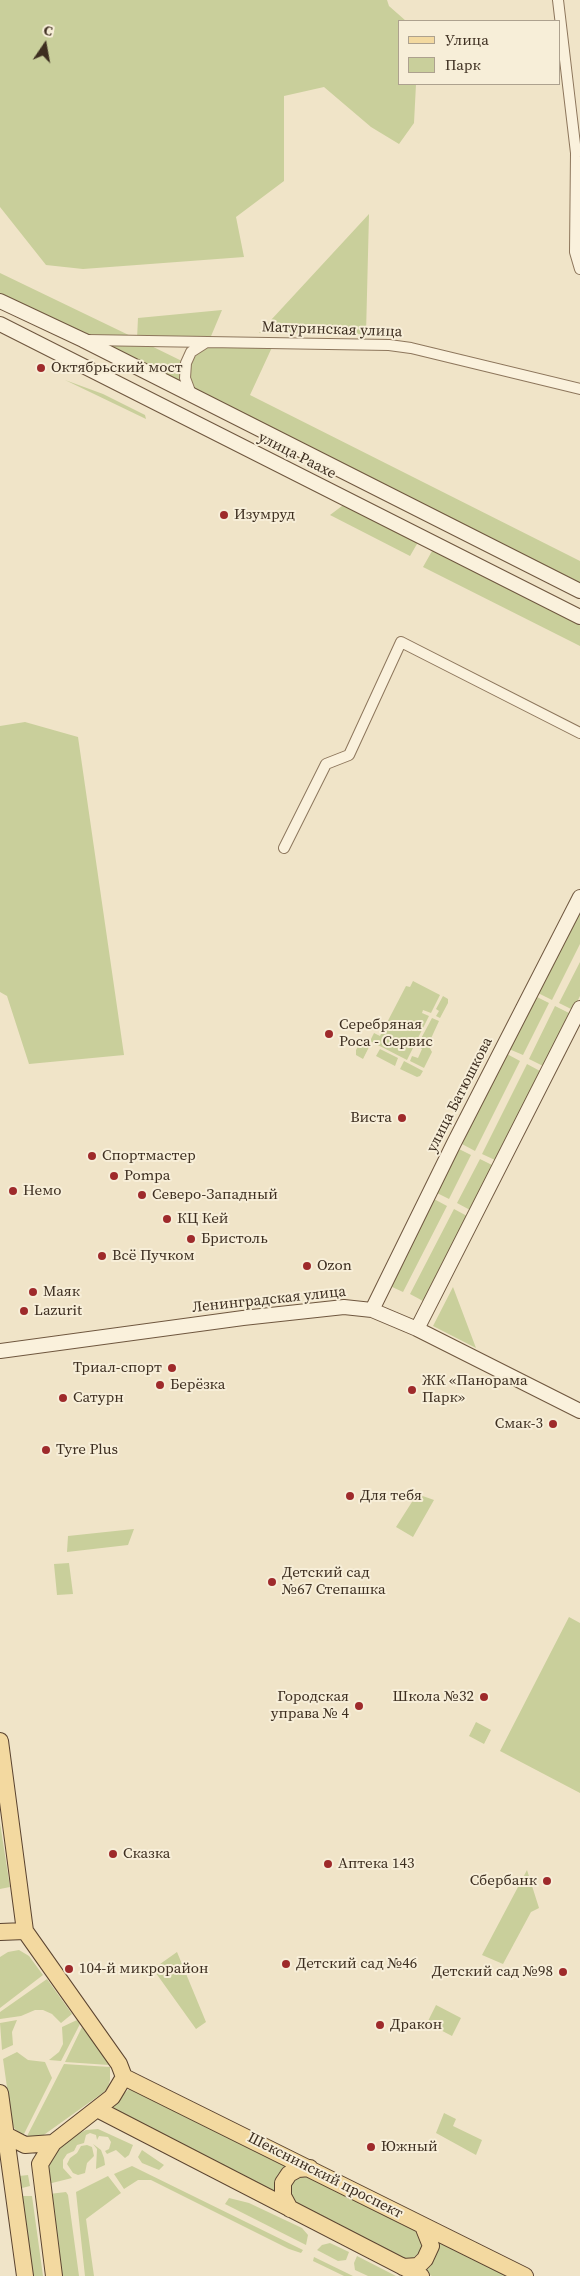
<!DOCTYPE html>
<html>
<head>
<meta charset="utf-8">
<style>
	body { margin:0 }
	#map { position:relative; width:580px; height:2276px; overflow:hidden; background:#f0e4c8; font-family:"Source Serif 4",serif }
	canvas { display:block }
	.legend { position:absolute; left:398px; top:20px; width:162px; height:65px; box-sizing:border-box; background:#f7eed8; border:1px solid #ada18e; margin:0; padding:6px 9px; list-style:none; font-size:15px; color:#3d2e20 }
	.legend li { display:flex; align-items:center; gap:10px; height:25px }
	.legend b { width:25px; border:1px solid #ada18e }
	.north { position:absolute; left:20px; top:20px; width:50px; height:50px; -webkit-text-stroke:4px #f7eed8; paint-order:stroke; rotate:12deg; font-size:14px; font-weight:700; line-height:20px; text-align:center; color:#3d2e20 }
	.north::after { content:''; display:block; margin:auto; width:18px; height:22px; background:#3d2e20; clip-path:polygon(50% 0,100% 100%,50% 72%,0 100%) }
</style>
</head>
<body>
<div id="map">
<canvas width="580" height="2276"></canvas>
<ul class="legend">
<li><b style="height:6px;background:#f3d9a0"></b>Улица</li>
<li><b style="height:14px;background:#c9cf9b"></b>Парк</li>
</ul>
<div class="north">С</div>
</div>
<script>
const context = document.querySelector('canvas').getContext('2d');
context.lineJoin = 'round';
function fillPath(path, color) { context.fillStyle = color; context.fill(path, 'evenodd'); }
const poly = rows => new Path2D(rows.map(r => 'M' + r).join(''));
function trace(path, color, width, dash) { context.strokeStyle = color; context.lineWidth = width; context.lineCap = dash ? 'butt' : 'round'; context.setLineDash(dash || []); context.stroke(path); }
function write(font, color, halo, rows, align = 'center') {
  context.font = font + ' "Source Serif 4",serif'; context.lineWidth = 4; context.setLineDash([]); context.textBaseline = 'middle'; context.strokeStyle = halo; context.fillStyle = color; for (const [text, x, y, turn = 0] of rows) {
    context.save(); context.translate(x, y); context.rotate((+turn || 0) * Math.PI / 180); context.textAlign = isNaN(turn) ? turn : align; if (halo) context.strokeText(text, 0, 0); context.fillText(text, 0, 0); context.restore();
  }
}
const green = poly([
	[0,0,387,0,389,6,406,21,399,21,399,84,416,84,414,123,399,144,371,127,324,87,284,96,284,181,236,217,244,257,83,269,46,265,0,207],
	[369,214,366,334,259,333],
	[0,273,137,339,138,318,222,310,209,341,274,343,250,395,580,561,580,589,0,301],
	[139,340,198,346,186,363],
	[65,380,103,394,145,415,146,419],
	[350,500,421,537,410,556,330,515],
	[436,544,580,615,580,646,423,567],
	[25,722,78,737,124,1055,29,1064,7,996,0,992,0,726],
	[580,911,580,944,552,1000,538,993],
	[580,962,580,996,573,1010,559,1003],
	[413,981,440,995,431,1013,423,1010,422,1013,429,1016,407,1060,370,1041,374,1033,380,1036,406,986,410,987],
	[443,996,448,999,448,1003,440,1018,436,1016,439,1011,436,1009],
	[535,996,549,1003,523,1055,509,1049],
	[555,1006,569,1013,543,1066,529,1059],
	[432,1018,439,1021,428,1045,432,1052,424,1068,410,1061,412,1056,418,1058,422,1049,417,1046],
	[359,1044,370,1045,363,1059,356,1055,356,1050],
	[380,1049,398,1058,395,1066,376,1056],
	[507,1054,520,1061,475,1151,462,1144],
	[404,1061,423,1071,420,1076,417,1077,400,1069],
	[527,1064,540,1071,495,1160,482,1154],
	[459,1149,471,1155,449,1199,437,1193],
	[480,1159,492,1165,470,1210,457,1203],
	[434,1199,447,1206,403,1292,390,1286],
	[454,1209,467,1216,423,1301,410,1294],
	[453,1287,476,1348,433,1326],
	[417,1494,434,1500,413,1537,396,1527],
	[134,1529,128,1545,67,1552,68,1536],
	[69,1563,73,1594,57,1595,54,1564],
	[569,1617,580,1623,580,1793,500,1751],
	[476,1722,491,1730,484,1744,469,1736],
	[0,1823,10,1887,0,1889],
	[527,1870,539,1908,531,1912,503,1964,482,1955],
	[19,1950,29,1956,43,1975,0,2008,0,1957,8,1952],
	[177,1952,206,2022,196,2029,153,1969],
	[47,1979,72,2014,61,2023,52,2014,43,2010,35,2010,21,2016,0,2019,0,2012],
	[436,2005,461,2018,452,2036,427,2023],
	[17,2020,12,2032,13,2045,2,2050,0,2023],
	[77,2020,80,2024,61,2061,49,2060,59,2052,63,2044,62,2027],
	[82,2027,108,2062,109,2065,65,2062],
	[17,2052,28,2060,45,2062,52,2078,23,2136,14,2128,12,2123,3,2059],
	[64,2064,110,2067,110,2080,108,2087,104,2092,38,2139,26,2138],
	[130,2088,290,2167,278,2174,276,2182,278,2196,108,2109],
	[444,2113,456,2119,453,2126,482,2140,476,2155,436,2133],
	[98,2129,133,2145,129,2155,125,2158,116,2150,107,2154,105,2151,109,2149,111,2142,108,2137,99,2136,97,2140,96,2135,90,2133,86,2135,84,2143,77,2145,74,2151,67,2154,63,2160,63,2168,72,2178,48,2184,48,2170,50,2160,60,2147,72,2137,86,2130],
	[93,2144,101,2150,104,2158,105,2165,96,2169,97,2149],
	[87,2145,92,2147,94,2156,87,2163,85,2173,78,2175,73,2173,67,2164,70,2158,77,2153,81,2146],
	[142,2150,164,2165,159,2170,142,2163,138,2157],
	[132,2166,303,2250,301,2253,289,2249,151,2180,138,2180,124,2189,114,2174],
	[306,2174,418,2230,423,2242,420,2252,413,2258,403,2259,293,2203,290,2190,294,2178],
	[28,2175,30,2186,22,2188,19,2176],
	[108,2176,121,2193,86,2219,94,2276,85,2276,76,2192],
	[66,2192,68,2195,79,2276,60,2276,49,2194],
	[21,2196,32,2196,43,2276,32,2276],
	[229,2198,249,2203,302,2228,308,2235,306,2245,225,2204],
	[438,2241,506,2276,432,2276,418,2270],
	[330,2243,349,2252,346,2260,338,2261,317,2250,322,2245],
	[357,2256,396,2276,368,2276,355,2270,354,2263],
	[314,2257,353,2276,344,2276,313,2261]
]);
const street = poly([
	[558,0,576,153],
	[580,151,576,153,575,252,580,269],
	[87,340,389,345,411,348,580,389],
	[191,394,185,378,186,363,191,352,205,343],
	[284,848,326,764,349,755,401,642,580,733]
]);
const secondary = poly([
	[0,301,83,340,580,591],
	[0,324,580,617],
	[372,1310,454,1143,580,897],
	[417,1329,580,1008],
	[0,1351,243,1318,344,1307,372,1310,417,1329,580,1411]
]);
const primary = poly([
	[0,1741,25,1931,119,2064,124,2077,112,2097,53,2143,40,2164,54,2276],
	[0,1932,25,1931],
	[124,2077,525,2276],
	[0,2093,25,2276],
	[97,2109,421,2276],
	[6,2135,25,2145,53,2143],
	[290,2209,283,2196,283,2183,289,2174,298,2169,310,2168],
	[403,2267,418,2266,425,2259,431,2246,423,2226]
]);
const markers = [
	[41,368,5,"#9e2a2b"],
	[224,515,5,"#9e2a2b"],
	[329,1034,5,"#9e2a2b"],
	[402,1118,5,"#9e2a2b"],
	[92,1156,5,"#9e2a2b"],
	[114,1176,5,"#9e2a2b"],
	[13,1191,5,"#9e2a2b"],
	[142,1195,5,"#9e2a2b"],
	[167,1219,5,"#9e2a2b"],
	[191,1239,5,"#9e2a2b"],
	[102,1256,5,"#9e2a2b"],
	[307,1266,5,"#9e2a2b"],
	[33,1292,5,"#9e2a2b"],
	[24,1311,5,"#9e2a2b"],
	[172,1368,5,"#9e2a2b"],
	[160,1385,5,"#9e2a2b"],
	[412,1390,5,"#9e2a2b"],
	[63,1398,5,"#9e2a2b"],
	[553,1424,5,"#9e2a2b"],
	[46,1450,5,"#9e2a2b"],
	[350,1496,5,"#9e2a2b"],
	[272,1582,5,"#9e2a2b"],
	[484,1697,5,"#9e2a2b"],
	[359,1706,5,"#9e2a2b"],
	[113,1854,5,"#9e2a2b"],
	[328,1864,5,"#9e2a2b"],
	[547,1881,5,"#9e2a2b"],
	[286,1964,5,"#9e2a2b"],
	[69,1969,5,"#9e2a2b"],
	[563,1972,5,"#9e2a2b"],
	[380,2025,5,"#9e2a2b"],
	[371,2147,5,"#9e2a2b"]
];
const streetNames = [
	["Матуринская улица",332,330,2],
	["улица Раахе",297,456,27],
	["улица Батюшкова",460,1095,-63],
	["Ленинградская улица",269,1300,-6],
	["Шекснинский проспект",325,2176,27]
];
const poiNames = [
	["Октябрьский мост",51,368],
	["Изумруд",234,515],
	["Серебряная",339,1025],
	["Роса - Сервис",339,1042],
	["Виста",392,1118,"right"],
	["Спортмастер",102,1156],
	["Pompa",124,1176],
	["Немо",23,1191],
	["Северо-Западный",152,1195],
	["КЦ Кей",177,1219],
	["Бристоль",201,1239],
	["Всё Пучком",112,1256],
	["Ozon",317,1266],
	["Маяк",43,1292],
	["Lazurit",34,1311],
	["Триал-спорт",162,1368,"right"],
	["ЖК «Панорама",422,1381],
	["Парк»",422,1398],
	["Берёзка",170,1385],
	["Сатурн",73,1398],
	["Смак-3",543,1424,"right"],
	["Tyre Plus",56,1450],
	["Для тебя",360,1496],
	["Детский сад",282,1573],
	["№67 Степашка",282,1590],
	["Городская",349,1697,"right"],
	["управа № 4",349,1714,"right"],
	["Школа №32",474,1697,"right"],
	["Сказка",123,1854],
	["Аптека 143",338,1864],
	["Сбербанк",537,1881,"right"],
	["Детский сад №46",296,1964],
	["104-й микрорайон",79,1969],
	["Детский сад №98",553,1972,"right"],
	["Дракон",390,2025],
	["Южный",381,2147]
];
fillPath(green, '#c9cf9b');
trace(street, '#8d765c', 12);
trace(secondary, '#6f573f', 16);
trace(primary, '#5b4430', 18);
trace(street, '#faf1dc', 10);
trace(secondary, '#faf1dc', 14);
trace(primary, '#f3d9a0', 16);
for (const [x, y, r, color] of markers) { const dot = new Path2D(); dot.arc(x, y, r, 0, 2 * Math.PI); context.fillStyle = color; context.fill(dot); trace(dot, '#f7eed8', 2); }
write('15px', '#3d2e20', '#f7eed8', streetNames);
write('15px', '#3d2e20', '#f7eed8', poiNames, 'left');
</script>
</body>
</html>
